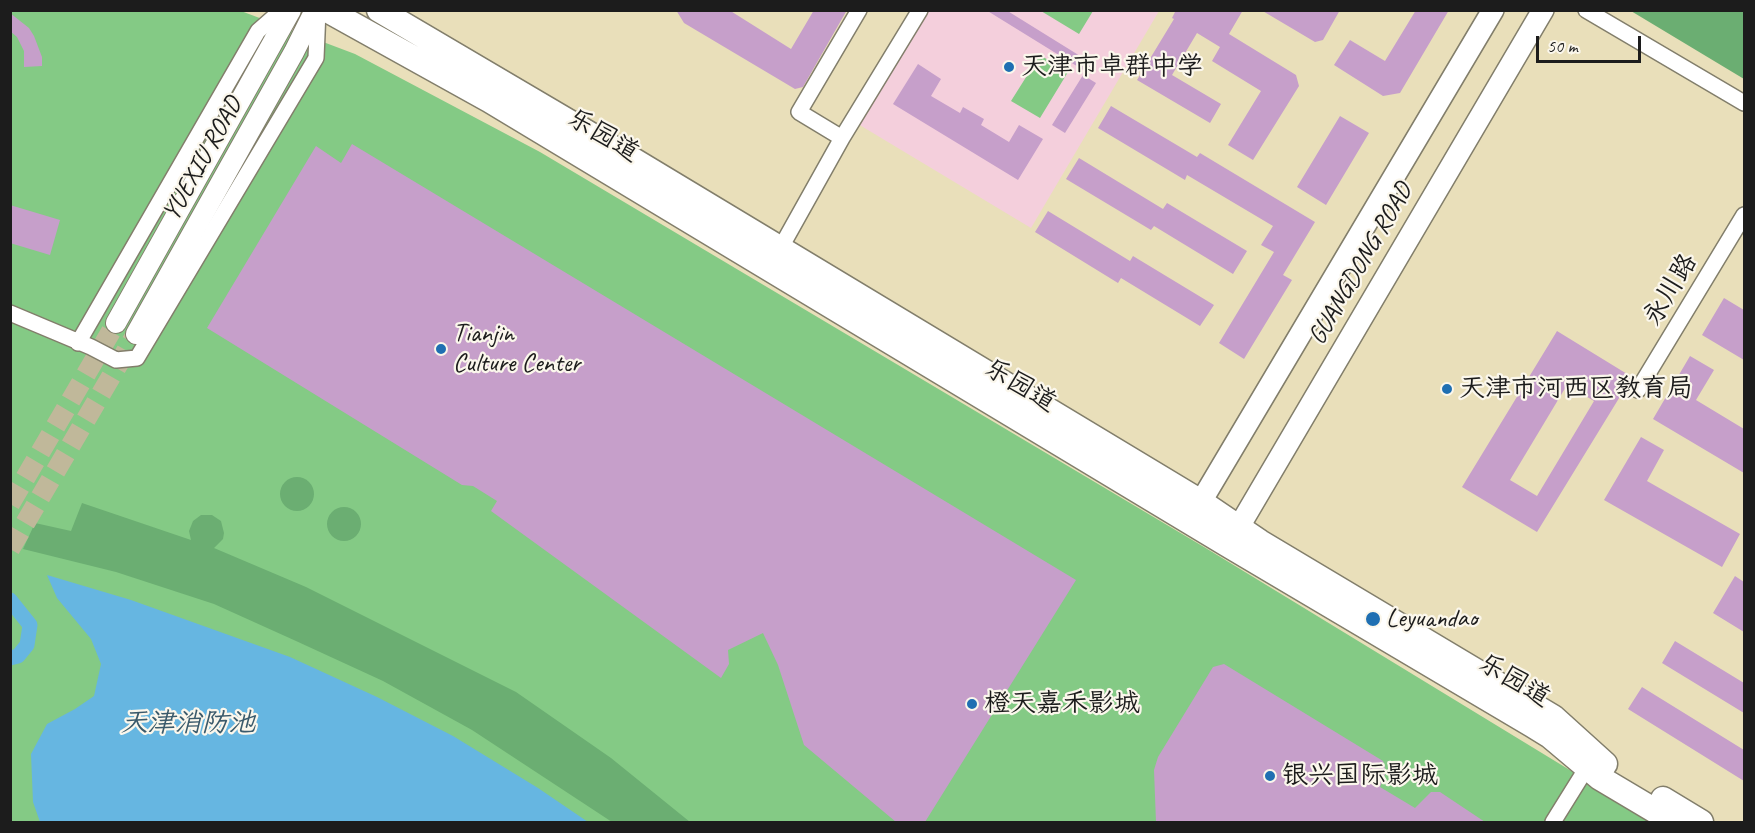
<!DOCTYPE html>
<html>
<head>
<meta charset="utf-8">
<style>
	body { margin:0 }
	#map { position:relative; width:1755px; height:833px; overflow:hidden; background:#e9dfba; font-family:Caveat,sans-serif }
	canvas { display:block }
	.frame { position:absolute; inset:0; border:12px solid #1c1c1c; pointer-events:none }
	.scale { position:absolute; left:1536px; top:36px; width:105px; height:27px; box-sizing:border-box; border:3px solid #1c1c1c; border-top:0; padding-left:8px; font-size:18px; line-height:21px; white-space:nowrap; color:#1c1c1c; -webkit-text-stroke:4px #fbf7ec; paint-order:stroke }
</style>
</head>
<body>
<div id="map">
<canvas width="1755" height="833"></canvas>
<div class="frame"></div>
<div class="scale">50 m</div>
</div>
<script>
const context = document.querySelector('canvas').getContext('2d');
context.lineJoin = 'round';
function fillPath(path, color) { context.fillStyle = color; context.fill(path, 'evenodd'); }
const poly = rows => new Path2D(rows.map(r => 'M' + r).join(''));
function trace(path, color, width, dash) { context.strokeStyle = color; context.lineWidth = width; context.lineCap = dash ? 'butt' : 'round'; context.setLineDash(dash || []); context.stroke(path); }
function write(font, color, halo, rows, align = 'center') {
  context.font = font + ' Caveat,"LXGW WenKai TC",sans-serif'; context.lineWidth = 4.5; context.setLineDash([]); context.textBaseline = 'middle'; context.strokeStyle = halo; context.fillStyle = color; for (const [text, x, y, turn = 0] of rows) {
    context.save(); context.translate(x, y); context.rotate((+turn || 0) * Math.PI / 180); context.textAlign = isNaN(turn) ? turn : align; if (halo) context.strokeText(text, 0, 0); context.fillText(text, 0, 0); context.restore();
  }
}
const built = poly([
	[928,11,1159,11,1031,228,858,124]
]);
const green = poly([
	[10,11,241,11,355,54,540,152,1204,547,1655,822,11,822],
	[1041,11,1093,11,1079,34],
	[1040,55,1068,72,1040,118,1011,101]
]);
const forest = poly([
	[1631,11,1744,11,1744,79],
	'280 494a17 17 0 1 1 34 0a17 17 0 1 1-34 0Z',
	[82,503,191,540,189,531,193,521,201,515,212,515,221,521,224,533,223,539,214,548,306,587,516,692,611,758,690,822,612,822,472,730,383,681,296,641,214,604,116,572,23,549,35,523,71,531],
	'327 524a17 17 0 1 1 34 0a17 17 0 1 1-34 0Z'
]);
const water = poly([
	[47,575,131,600,290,657,377,697,453,736,538,788,588,822,40,822,33,802,31,754,47,724,75,709,94,696,101,664,91,639,57,598]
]);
const canal = poly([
	[10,600,30,625,27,645,18,656,10,658]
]);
const building = poly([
	[676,10,729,10,791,49,814,10,847,10,803,87,795,89,684,23],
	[986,10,1006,10,1093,64,1088,73],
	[1176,10,1243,10,1229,34,1296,75,1299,86,1253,160,1228,145,1261,91,1212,61,1220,47,1197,33,1172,75,1221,104,1210,123,1137,80,1174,19,1172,18],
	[1261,10,1340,10,1323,40,1315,42],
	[1416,10,1449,10,1400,93,1383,96,1334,65,1350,40,1385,61],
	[10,13,29,28,34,36,42,57,42,66,24,67,24,51,17,37,10,31],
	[918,64,941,79,931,96,960,113,963,107,984,119,981,125,1009,142,1019,125,1043,139,1018,180,893,104],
	[1083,75,1096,83,1065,133,1052,125],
	[1111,106,1197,157,1200,153,1315,222,1283,275,1292,280,1244,359,1219,343,1274,252,1261,245,1273,226,1187,175,1185,180,1098,128],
	[1340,116,1369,133,1326,205,1297,187],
	[352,144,1076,580,925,822,896,822,804,745,778,665,763,633,728,650,729,664,721,678,491,511,497,501,473,486,462,485,207,328,316,146,341,163],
	[1079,158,1163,209,1167,203,1247,251,1233,274,1154,226,1151,230,1066,179],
	[10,205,60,220,50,255,10,243],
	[1048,211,1130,261,1133,256,1214,305,1200,326,1121,278,1118,283,1035,232],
	[1724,298,1744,310,1744,360,1702,335],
	[1557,331,1632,377,1537,532,1462,487],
	[1567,385,1594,401,1537,496,1510,480],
	[1690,356,1714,370,1696,400,1744,429,1744,473,1653,419],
	[1641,437,1664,450,1647,481,1740,534,1722,567,1604,500],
	[1735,576,1744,582,1744,632,1713,613],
	[1675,641,1744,683,1744,713,1662,663],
	[1224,664,1383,761,1386,772,1380,787,1415,808,1431,792,1440,792,1485,822,1156,822,1154,770,1158,757,1213,667],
	[1642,687,1744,750,1744,781,1628,709]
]);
const tertiaryTunnel = poly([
	[10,504,116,323],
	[10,549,136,334]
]);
const minor = poly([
	[1586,10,1744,103],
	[842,138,799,112,859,10],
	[780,249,842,138,920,10],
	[10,313,91,347,116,360,137,358,316,58,318,10],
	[78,343,258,31,282,10],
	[1638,390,1744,215],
	[1553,822,1586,769]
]);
const tertiary = poly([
	[116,323,291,10],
	[136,334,294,52,315,10]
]);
const secondary = poly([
	[1193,515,1493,10],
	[1230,542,1543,10]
]);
const primary = poly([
	[327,10,489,100,1228,545,1532,725,1550,736,1600,778,1674,822],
	[379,10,615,149,1201,502,1260,542,1553,717,1605,764],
	[1663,799,1701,822]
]);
const markers = [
	[1009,67,6,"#1f6fb2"],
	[441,349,6,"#1f6fb2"],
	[1447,389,6,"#1f6fb2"],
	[1373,619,8,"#1f6fb2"],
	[972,704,6,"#1f6fb2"],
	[1270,776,6,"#1f6fb2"]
];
const poiNames = [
	["天津市卓群中学",1021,67],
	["Tianjin",453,334],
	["Culture Center",453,364],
	["天津市河西区教育局",1459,389],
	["Leyuandao",1386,619],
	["橙天嘉禾影城",984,704],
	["银兴国际影城",1282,776]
];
const streetNames = [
	["乐园道",603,136,31],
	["YUEXIU ROAD",203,159,-61],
	["GUANGDONG ROAD",1361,264,-60],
	["永川路",1671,290,-59],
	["乐园道",1020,386,31],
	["乐园道",1514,681,31]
];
const waterNames = [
	["天津消防池",188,724]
];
fillPath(built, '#f4cfdc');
fillPath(green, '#84ca85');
fillPath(forest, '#6bae72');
fillPath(water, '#66b6e1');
trace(canal, '#66b6e1', 15);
fillPath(building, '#c69fca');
trace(tertiaryTunnel, '#c0b89a', 20, [20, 10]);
trace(minor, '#827e6b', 18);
trace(tertiary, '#827e6b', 22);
trace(secondary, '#827e6b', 24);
trace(primary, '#827e6b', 27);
trace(minor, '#fff', 15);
trace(tertiary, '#fff', 20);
trace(secondary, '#fff', 21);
trace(primary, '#fff', 24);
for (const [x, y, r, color] of markers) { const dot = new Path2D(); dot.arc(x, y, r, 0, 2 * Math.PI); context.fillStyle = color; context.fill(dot); trace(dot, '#fbf7ec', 2); }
write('26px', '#1c1c1c', '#fbf7ec', poiNames, 'left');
write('26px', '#1c1c1c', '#fbf7ec', streetNames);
write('italic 27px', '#3a5a6b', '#fbf7ec', waterNames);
</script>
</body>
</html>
